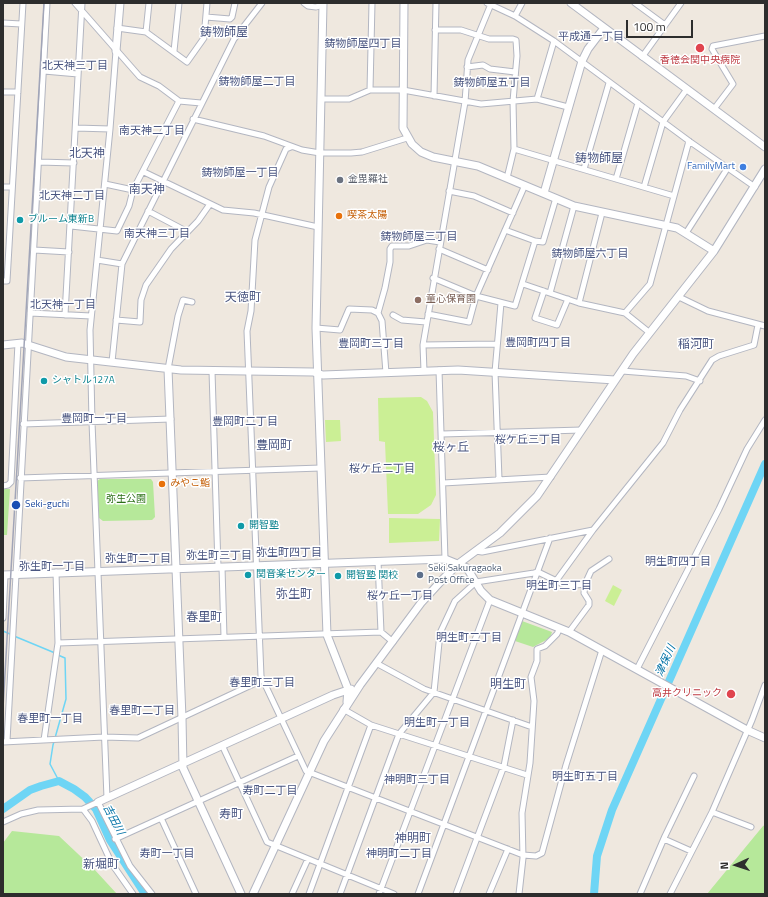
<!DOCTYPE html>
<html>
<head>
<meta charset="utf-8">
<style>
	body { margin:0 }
	#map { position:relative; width:768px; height:897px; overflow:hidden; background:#efe8df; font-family:"Titillium Web",sans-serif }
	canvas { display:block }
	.frame { position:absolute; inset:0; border:4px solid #2d2d2d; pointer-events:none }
	.north { position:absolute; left:716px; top:845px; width:40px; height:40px; -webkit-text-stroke:3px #fff; paint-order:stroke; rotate:267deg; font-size:11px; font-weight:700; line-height:16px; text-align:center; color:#2d2d2d }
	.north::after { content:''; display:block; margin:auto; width:14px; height:18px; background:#2d2d2d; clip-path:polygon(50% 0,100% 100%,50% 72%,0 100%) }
	.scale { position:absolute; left:626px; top:20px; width:67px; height:18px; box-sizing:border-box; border:2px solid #2d2d2d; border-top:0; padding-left:5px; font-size:12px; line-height:14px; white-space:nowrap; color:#2d2d2d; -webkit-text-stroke:3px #fff; paint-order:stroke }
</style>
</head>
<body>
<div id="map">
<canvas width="768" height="897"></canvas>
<div class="frame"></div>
<div class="north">N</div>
<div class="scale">100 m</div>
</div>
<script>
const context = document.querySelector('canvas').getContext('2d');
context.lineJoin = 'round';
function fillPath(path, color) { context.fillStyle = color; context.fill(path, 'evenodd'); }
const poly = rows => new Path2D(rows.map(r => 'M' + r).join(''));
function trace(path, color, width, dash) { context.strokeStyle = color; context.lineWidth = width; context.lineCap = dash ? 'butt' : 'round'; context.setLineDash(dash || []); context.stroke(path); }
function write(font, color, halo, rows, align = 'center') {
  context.font = font + ' "Titillium Web","Noto Sans JP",sans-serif'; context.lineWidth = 3; context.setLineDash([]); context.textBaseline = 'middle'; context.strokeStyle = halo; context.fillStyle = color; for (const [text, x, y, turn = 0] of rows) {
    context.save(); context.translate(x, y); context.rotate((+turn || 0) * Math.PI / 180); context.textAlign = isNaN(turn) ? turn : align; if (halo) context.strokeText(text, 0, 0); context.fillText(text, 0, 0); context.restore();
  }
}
const green = poly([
	[100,479,151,479,153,482,155,517,152,520,103,521,99,518,97,481],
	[3,489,10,489,7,535,3,535],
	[522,621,552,632,550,638,533,647,515,641],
	[765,825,765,894,707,894,763,826],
	[12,831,59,836,94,869,117,894,3,894,3,843]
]);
const pitch = poly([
	[421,397,427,401,433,412,436,495,431,505,418,514,388,514,385,442,379,441,378,398],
	[325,420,340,420,341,441,326,442],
	[389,518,440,519,439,541,389,543],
	[613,585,622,590,614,606,605,601]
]);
const stream = poly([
	[3,631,10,634],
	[14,636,55,653],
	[58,655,65,658,66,699,53,745,50,764,59,781]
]);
const river = poly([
	[3,809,30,790,41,786,59,781,74,789,85,797,96,809,110,840,145,894],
	[594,894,597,856,612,810,765,464]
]);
const street = poly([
	[75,3,140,77,159,86,179,101,201,103],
	[304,3,308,6,316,7,323,5],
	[487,3,515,16,554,41,689,141,755,187],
	[635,3,665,25],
	[515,16,522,3],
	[206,17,230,19,232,17,235,3],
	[3,23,21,24],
	[117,28,146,32,187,62,204,38,207,3],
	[435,30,461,30,489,39,513,39,516,40,517,56,513,101,514,149,507,178],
	[146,32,149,3],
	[174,51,179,3],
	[642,57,681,3],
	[467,67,483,65,490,69,515,72],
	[44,71,78,74],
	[370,90,372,3],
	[3,92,18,92],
	[434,96,436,3],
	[321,99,349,99,370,90,403,90,481,104,537,99,568,107],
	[537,99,554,41],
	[714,109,733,84,712,49,713,46,765,36],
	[193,119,264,136,302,150,320,153,351,153,362,152,407,138],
	[76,128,110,129],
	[291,147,286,149,269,187,255,240,251,311,247,331,261,676,306,771,523,855,536,856,542,853,566,765,602,650],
	[514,149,674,196],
	[39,162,74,163],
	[584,169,609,83],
	[144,172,223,210,254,213,318,227],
	[616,179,638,103],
	[105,184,133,190,179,101],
	[3,187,12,187],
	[644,187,663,122,687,89],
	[449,191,474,196,513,213],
	[148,211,186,231],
	[71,226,117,231,129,206,133,190],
	[686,233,727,169],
	[535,241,543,242,556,198],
	[439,249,488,270],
	[34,250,69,252],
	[97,260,122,264],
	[433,278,476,296,515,306,535,241,505,230],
	[3,281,7,281,23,3],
	[523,284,579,303,625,313,650,333],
	[544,291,535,318,557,325,568,299],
	[550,293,574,206],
	[679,297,708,311,765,326],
	[579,303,602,213],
	[30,313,91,316],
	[378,313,385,288,390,262,390,249,392,246,409,246,427,240,440,242],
	[625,313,650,284,689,141],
	[428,314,469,322,476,296,525,185],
	[65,315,82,3],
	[393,315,402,320,426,322],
	[116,320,140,322,141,300,146,285,171,249,198,221,210,204],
	[316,328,340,330,349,309,372,310,378,313,382,321,386,373],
	[423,345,496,344],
	[112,362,122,264,234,39,262,3],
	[168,369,178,316,183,300,192,302],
	[439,370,445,559],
	[212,371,218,567],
	[424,371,423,345,465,102,468,60,491,4],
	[622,371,686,376,700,381],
	[23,424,171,419],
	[442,434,582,430],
	[20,478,321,468],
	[499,479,495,372,501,303],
	[443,483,551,477],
	[3,486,8,485,11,482,18,343],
	[476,551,482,552,593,530,663,443,680,410,712,360,719,356,754,345,758,325],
	[378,561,381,632],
	[222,567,224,637],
	[556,581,593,530],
	[3,618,5,575],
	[569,632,589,605,589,601,584,593,585,584,591,571,609,559],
	[58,643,381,632,393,642],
	[376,663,424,689,532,727],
	[637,669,719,509,747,449,765,420],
	[343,709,371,725,527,775],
	[44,740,58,643,56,572],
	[7,741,47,3],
	[3,742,104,737,138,738,262,680],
	[222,745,267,842,394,894],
	[107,798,92,422,90,330,110,129,116,51],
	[83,809,92,821,112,864,133,894],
	[712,812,751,827],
	[161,818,196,894],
	[3,822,21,814,38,810,83,809,98,802,130,866,152,894],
	[115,839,298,756],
	[664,839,691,851],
	[292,894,308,859],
	[309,894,371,725],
	[340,894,399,734,434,692,440,633,455,601,476,582,534,573,538,572,567,586,585,584],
	[379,894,490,600],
	[418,894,550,538],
	[456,894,504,766,513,720],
	[489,894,508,849],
	[519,894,523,858,522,813,530,763,534,701,531,677,537,661,537,649,545,646,557,634,560,628],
	[640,894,665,836,694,776],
	[670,894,712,812,752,720,765,685]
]);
const secondary = poly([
	[323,3,316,328,327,635,348,689,347,702],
	[404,3,403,128,412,144,421,152,433,157,478,166,574,206,677,228,714,251],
	[571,3,765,147],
	[116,51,120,3],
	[544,193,582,61,588,49,604,28],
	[3,345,22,343,66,357,181,370,313,372,323,375,458,370,615,380],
	[168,369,182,718,183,768,241,894],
	[3,575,445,559,467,568,481,591,490,600,569,632,747,730,765,738],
	[98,802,333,695,351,689],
	[253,894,324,741,360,685,421,603,443,579,458,564,500,533,537,496,633,354,714,251,765,169]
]);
const rail = poly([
	[3,708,44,3]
]);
const markers = [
	[700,48,5,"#e0444e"],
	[743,167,4,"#3f7fe0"],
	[340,180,4,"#6b7280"],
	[339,216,4,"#e8710a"],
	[20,220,4,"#0f9aa8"],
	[418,300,4,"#8d6e63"],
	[44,381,4,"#0f9aa8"],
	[162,484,4,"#e8710a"],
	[16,505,5,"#1a4fb4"],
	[241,526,4,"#0f9aa8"],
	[248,575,4,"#0f9aa8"],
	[420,575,4,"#5c6f8a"],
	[338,576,4,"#0f9aa8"],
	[731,694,5,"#e0444e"]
];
const healthNames = [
	["香徳会関中央病院",700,61],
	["高井クリニック",722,694,"right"]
];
const shopNames = [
	["FamilyMart",735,167]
];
const worshipNames = [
	["金毘羅社",348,180]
];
const foodNames = [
	["喫茶太陽",347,216],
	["みやこ鮨",170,484]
];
const cultureNames = [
	["ブルーム東新B",28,220],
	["シャトル127A",52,381],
	["開智塾",249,526],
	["関音楽センター",256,575],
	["開智塾 関校",346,576]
];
const educationNames = [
	["童心保育園",426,300]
];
const parkNames = [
	["弥生公園",126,500]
];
const transitNames = [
	["Seki-guchi",25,505]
];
const serviceNames = [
	["Seki Sakuragaoka",428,569],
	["Post Office",428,581]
];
const neighbourhoodNames = [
	["平成通一丁目",591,37],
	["鋳物師屋四丁目",363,44],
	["北天神三丁目",75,66],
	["鋳物師屋二丁目",257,82],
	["鋳物師屋五丁目",492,83],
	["南天神二丁目",152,131],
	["鋳物師屋一丁目",240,173],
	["北天神二丁目",72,196],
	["南天神三丁目",157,234],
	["鋳物師屋三丁目",419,237],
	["鋳物師屋六丁目",590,254],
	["北天神一丁目",63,305],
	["豊岡町四丁目",538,343],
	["豊岡町三丁目",371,344],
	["豊岡町一丁目",94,419],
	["豊岡町二丁目",245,422],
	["桜ケ丘三丁目",528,440],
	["桜ケ丘二丁目",382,469],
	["弥生町四丁目",289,553],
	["弥生町三丁目",219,556],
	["弥生町二丁目",138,559],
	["明生町四丁目",678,562],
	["弥生町一丁目",52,567],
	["明生町三丁目",559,586],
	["桜ケ丘一丁目",400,596],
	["明生町二丁目",469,638],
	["春里町三丁目",262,683],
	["春里町二丁目",142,711],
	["春里町一丁目",50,719],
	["明生町一丁目",437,723],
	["明生町五丁目",585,777],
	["神明町三丁目",417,780],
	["寿町二丁目",270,791],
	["寿町一丁目",167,854],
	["神明町二丁目",399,854]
];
const waterNames = [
	["津保川",666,661,-66],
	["吉田川",113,820,62]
];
const quarterNames = [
	["鋳物師屋",224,33],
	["北天神",87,154],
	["鋳物師屋",599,159],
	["南天神",147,190],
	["天徳町",243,298],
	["稲河町",696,345],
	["豊岡町",274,446],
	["桜ヶ丘",451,448],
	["弥生町",294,595],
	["春里町",204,618],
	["明生町",508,685],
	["寿町",231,815],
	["神明町",413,839],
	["新堀町",101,865]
];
fillPath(green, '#b6e89a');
fillPath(pitch, '#cbef95');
trace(stream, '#6ed5f5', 1.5);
trace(river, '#6ed5f5', 8);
trace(street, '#b3b6c1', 7);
trace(secondary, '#b3b6c1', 9);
trace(street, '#fff', 5);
trace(secondary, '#fff', 7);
trace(rail, '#a1a5b8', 1.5);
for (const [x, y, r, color] of markers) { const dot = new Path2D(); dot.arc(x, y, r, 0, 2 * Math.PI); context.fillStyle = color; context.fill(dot); trace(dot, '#fff', 1.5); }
write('10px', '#be3a42', '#fff', healthNames);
write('10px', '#366cbe', '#fff', shopNames, 'right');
write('10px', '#5b616d', '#fff', worshipNames, 'left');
write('10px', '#c56008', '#fff', foodNames, 'left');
write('10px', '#0d838f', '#fff', cultureNames, 'left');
write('10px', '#785e54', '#fff', educationNames, 'left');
write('10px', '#2c7017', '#fff', parkNames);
write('10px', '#164399', '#fff', transitNames, 'left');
write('10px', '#4e5e75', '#fff', serviceNames, 'left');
write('11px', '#4a5681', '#fff', neighbourhoodNames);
write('italic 11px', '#0775a8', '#fff', waterNames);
write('12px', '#4a5681', '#fff', quarterNames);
</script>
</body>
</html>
